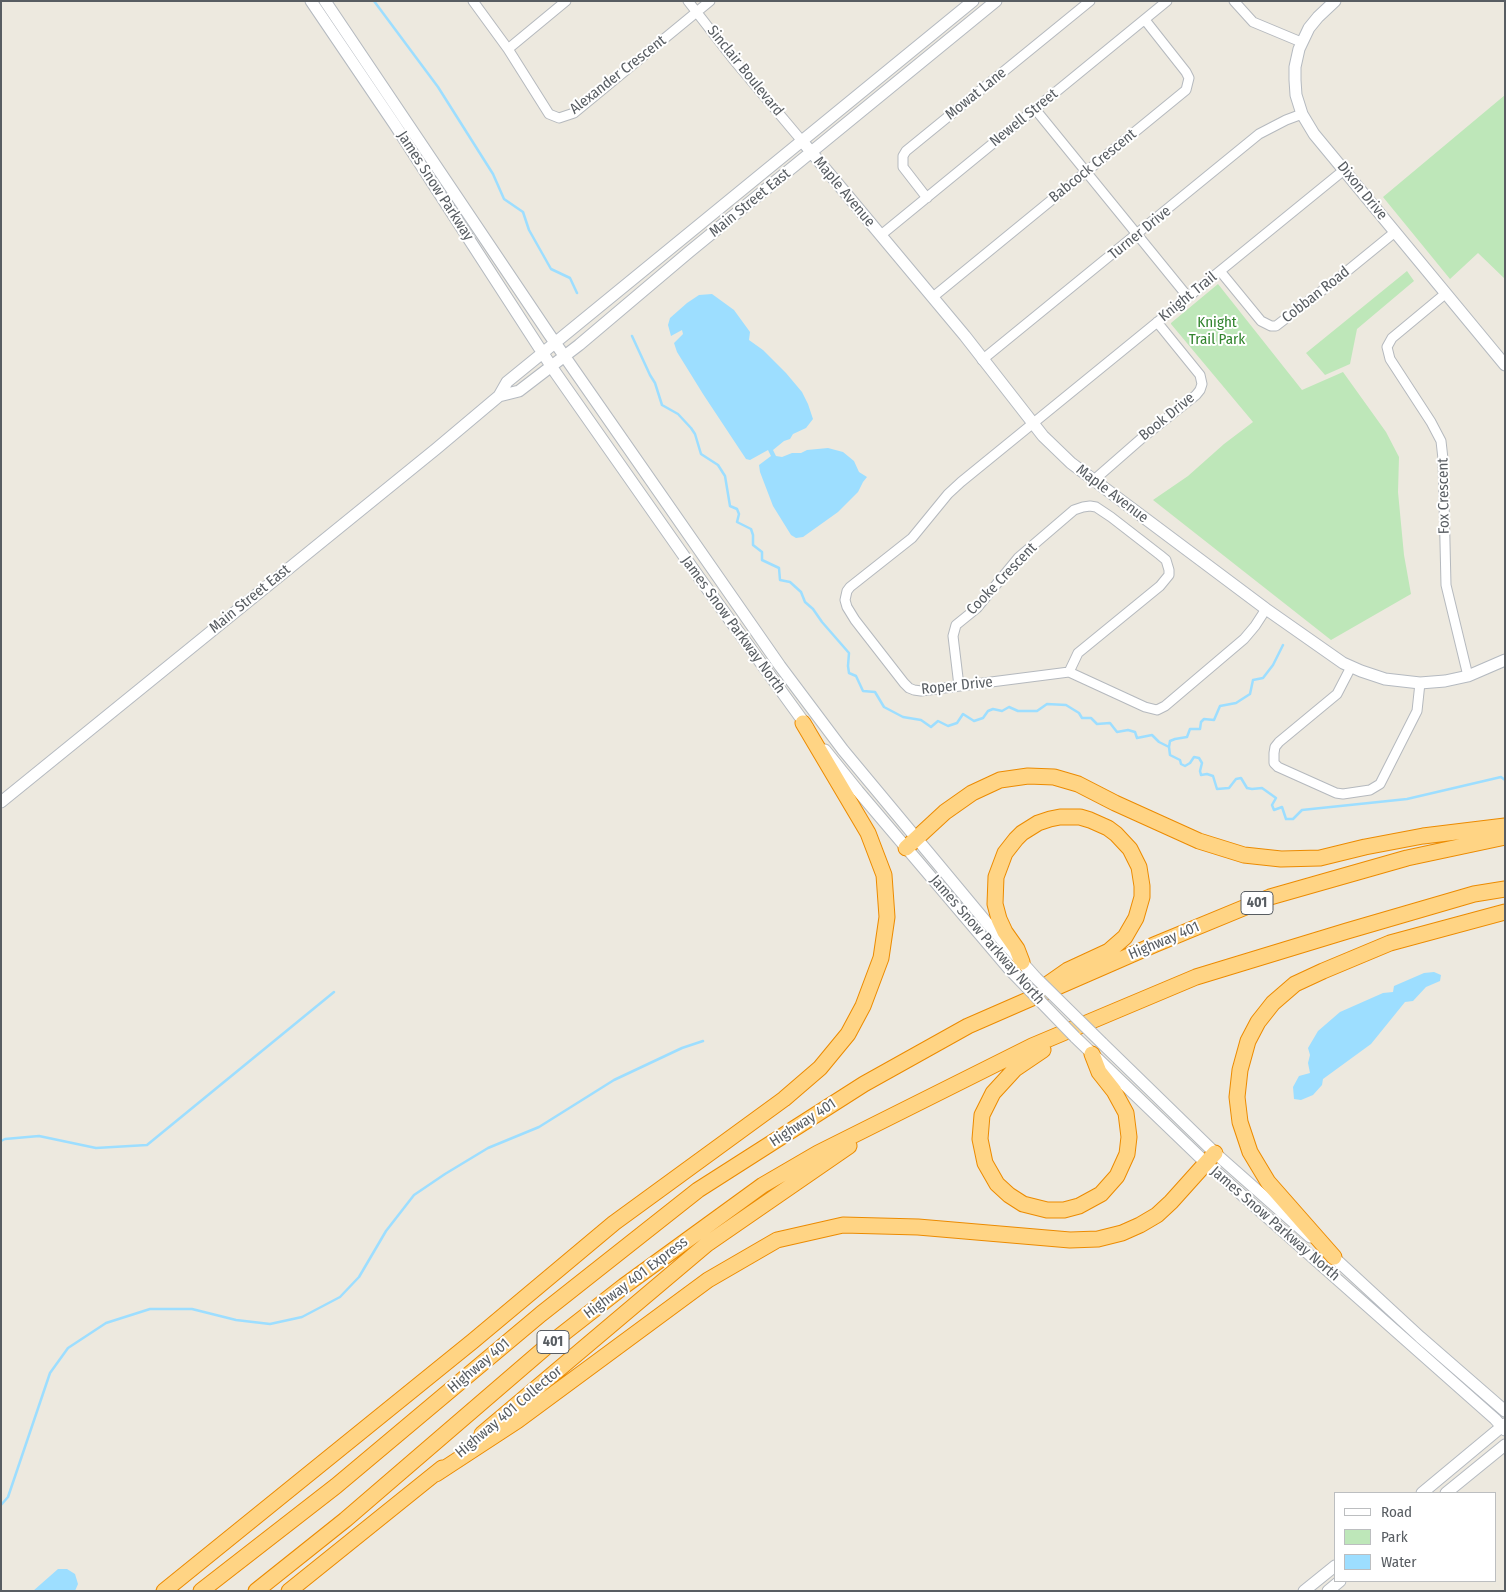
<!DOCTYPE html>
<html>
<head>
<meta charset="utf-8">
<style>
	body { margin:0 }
	#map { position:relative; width:1506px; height:1592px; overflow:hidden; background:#ede9df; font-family:"Fira Sans Condensed",sans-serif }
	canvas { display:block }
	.frame { position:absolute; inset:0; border:2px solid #585d62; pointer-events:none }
	.legend { position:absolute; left:1334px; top:1492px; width:162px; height:90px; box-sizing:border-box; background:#fff; border:1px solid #bcbec0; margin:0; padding:6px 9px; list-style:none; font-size:15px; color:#585d62 }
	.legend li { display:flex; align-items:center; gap:10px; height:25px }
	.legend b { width:25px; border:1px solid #bcbec0 }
</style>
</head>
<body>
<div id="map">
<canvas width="1506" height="1592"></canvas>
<div class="frame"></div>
<ul class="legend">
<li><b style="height:6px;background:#fff"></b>Road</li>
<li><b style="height:14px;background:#bee7b9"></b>Park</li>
<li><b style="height:14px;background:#9ddeff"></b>Water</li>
</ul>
</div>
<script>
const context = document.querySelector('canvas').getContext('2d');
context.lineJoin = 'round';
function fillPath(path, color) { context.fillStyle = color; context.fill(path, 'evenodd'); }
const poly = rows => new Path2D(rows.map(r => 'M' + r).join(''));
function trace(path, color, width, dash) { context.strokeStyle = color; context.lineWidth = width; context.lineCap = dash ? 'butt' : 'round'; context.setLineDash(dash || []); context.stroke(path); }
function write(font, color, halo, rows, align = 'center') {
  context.font = font + ' "Fira Sans Condensed",sans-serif'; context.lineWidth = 4; context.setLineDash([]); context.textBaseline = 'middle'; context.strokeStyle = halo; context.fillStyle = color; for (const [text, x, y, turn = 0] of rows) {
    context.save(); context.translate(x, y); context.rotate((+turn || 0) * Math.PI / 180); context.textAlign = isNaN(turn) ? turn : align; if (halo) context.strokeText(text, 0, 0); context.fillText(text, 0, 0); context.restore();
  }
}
const green = poly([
	[1505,95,1505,279,1478,253,1450,279,1383,197],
	[1407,271,1414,281,1357,329,1350,364,1325,375,1306,353],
	[1218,284,1302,390,1343,372,1386,432,1399,457,1398,492,1404,555,1411,594,1331,640,1153,500,1188,476,1224,444,1253,422,1171,324,1171,323]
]);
const water = poly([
	[712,294,734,310,750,332,749,340,763,350,786,373,802,392,808,404,813,419,806,428,793,434,790,439,784,441,773,450,776,456,782,457,792,453,801,453,807,450,828,448,843,452,854,461,859,472,867,477,863,482,858,492,838,512,803,537,796,538,791,535,773,506,760,472,759,465,771,456,768,450,750,460,746,459,703,394,677,352,674,343,683,334,682,330,671,336,668,325,670,318,687,303,699,295],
	[1434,972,1441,975,1440,981,1426,987,1413,1001,1405,1002,1371,1044,1323,1079,1322,1085,1313,1095,1301,1100,1294,1099,1293,1087,1299,1076,1310,1073,1308,1063,1310,1055,1308,1048,1318,1031,1340,1012,1383,993,1393,992,1394,986,1424,973],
	[58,1569,67,1569,75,1574,78,1584,75,1591,33,1591]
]);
const stream = poly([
	[374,1,438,87,493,174,504,199,523,212,529,230,551,269,570,278,577,293],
	[632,336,650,375,655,383,662,405,678,414,691,428,695,434,701,454,718,465,725,476,730,506,737,509,739,514,737,522,751,529,753,535,753,545,762,552,762,560,779,568,780,580,790,582,801,592,805,602,813,609,822,622,849,653,848,666,849,673,856,676,863,691,875,692,884,707,903,717,921,720,931,727,938,721,948,726,957,723,963,714,974,721,983,718,988,711,993,709,1002,711,1009,707,1018,711,1037,711,1047,704,1066,705,1079,713,1082,718,1091,718,1097,724,1110,723,1117,732,1128,730,1135,732,1137,738,1152,735,1159,742,1169,747,1170,755,1180,760,1181,764,1185,766,1190,763,1194,757,1199,758,1202,763,1200,771,1201,775,1207,774,1213,776,1217,789,1229,788,1236,779,1241,778,1247,788,1252,789,1262,788,1276,798,1272,805,1274,810,1282,807,1286,819,1293,819,1302,810,1407,799,1501,777,1505,780],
	[1169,747,1170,741,1175,739,1187,737,1190,729,1200,729,1201,722,1204,719,1214,720,1220,706,1236,703,1250,694,1253,680,1263,678,1273,665,1283,645],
	[1,1141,5,1139,39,1136,96,1148,147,1145,334,992],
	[1,1505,8,1497,50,1373,68,1348,106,1323,150,1309,192,1309,236,1320,270,1324,302,1317,340,1297,359,1277,386,1231,414,1195,445,1174,488,1148,539,1127,614,1080,682,1048,703,1041]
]);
const street = poly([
	[473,1,508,49,549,114,559,118,574,113,710,1],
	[688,1,733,59,802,141],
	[1234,1,1253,22,1301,42],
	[508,49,566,1],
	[1035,109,1188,297],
	[927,198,903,167,903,156,906,151,1090,1],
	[881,235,1167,1],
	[1220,271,1261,321,1271,326,1276,326,1341,276,1395,232],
	[1445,294,1392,338,1387,347,1390,359,1431,422,1441,441,1443,459,1446,585,1468,676],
	[933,297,1186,90,1189,78,1186,72,1145,20],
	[982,360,1259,134,1286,120,1302,114],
	[1094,480,1142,438,1196,395,1200,390,1202,384,1200,375,1157,322],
	[1266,609,1255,626,1244,639,1165,706,1157,710,1145,707,1069,672,921,691,914,690,909,688,904,683,855,620,847,607,845,600,847,591,850,587,912,538,948,494,961,482,1344,170],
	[1351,667,1337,694,1279,742,1275,747,1274,753,1274,763,1278,767,1336,793,1343,794,1370,790,1380,784,1417,711,1420,683],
	[959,686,953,636,956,625,977,608,1018,558,1074,510,1083,507,1090,506,1096,507,1111,517,1160,555,1166,560,1169,570,1169,575,1160,586,1078,653,1069,672]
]);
const secondary = poly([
	[311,1,395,125,555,372,698,576,808,728],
	[325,1,549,334,780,666,843,750,987,923,1036,978],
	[1335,1,1318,17,1309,28,1299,49,1295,67,1295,80,1296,95,1302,114,1314,134,1505,365],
	[802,141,965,336,1043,436,1071,463,1266,609,1343,663,1361,671,1385,679,1420,683,1445,681,1468,676,1505,660],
	[499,396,519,391,579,345,689,252,996,1],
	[825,750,858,791,1010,970],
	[1,802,436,449,499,396,507,382,534,360,973,1],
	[1075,1037,1207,1164,1495,1419,1505,1430],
	[1102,1043,1215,1153,1310,1237],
	[1328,1252,1420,1337,1505,1411],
	[1422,1493,1505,1424],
	[1446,1493,1505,1445],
	[1304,1591,1335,1566],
	[1328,1591,1340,1581]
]);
const highway = poly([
	[906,848,945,812,972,793,1000,780,1028,776,1054,777,1078,784,1115,803,1199,841,1244,855,1281,859,1320,858,1365,847,1423,836,1505,826],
	[1022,962,1017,949,1005,932,999,919,995,904,996,877,1005,853,1016,839,1022,833,1038,823,1050,819,1060,817,1080,817,1090,820,1108,828,1116,834,1130,849,1139,867,1142,886,1142,897,1136,918,1125,937,1109,951,1068,970,1048,984],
	[1043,1050,1015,1069,993,1093,982,1115,980,1139,985,1163,997,1184,1009,1195,1023,1204,1047,1210,1064,1210,1079,1206,1101,1194,1117,1176,1127,1154,1129,1137,1126,1113,1114,1091,1099,1072,1092,1054],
	[1334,1257,1268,1182,1250,1152,1240,1122,1237,1097,1240,1070,1248,1041,1258,1022,1273,1003,1295,984,1323,971,1390,943,1505,912],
	[482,1434,707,1244,849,1146],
	[436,1474,517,1421,708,1280,777,1240,843,1225,918,1227,1070,1240,1098,1239,1122,1233,1140,1225,1157,1215,1171,1202,1215,1153],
	[164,1591,473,1341,614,1223,784,1099,820,1068,848,1034,863,1006,881,958,887,917,884,875,868,833,803,723],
	[201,1591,336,1486,541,1314,698,1190,864,1084,968,1026,1156,944,1270,897,1407,858,1505,837],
	[256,1591,345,1520,546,1347,624,1286,763,1185,818,1153,1032,1046,1196,977,1347,931,1474,894,1505,889],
	[289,1591,442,1468]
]);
const secondaryBridge = poly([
	[1010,970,1075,1037],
	[1036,978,1102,1043]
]);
const shields = [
	[1257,903,32],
	[553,1342,32]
];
const shieldNames = [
	["401",1257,903],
	["401",553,1342]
];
const streetNames = [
	["Sinclair Boulevard",745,71,51],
	["Alexander Crescent",618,75,-38],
	["Mowat Lane",976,94,-39],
	["Newell Street",1024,118,-39],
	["Babcock Crescent",1093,166,-39],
	["James Snow Parkway",435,186,57],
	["Dixon Drive",1362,191,51],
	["Maple Avenue",844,192,50],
	["Main Street East",750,203,-39],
	["Turner Drive",1140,233,-39],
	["Cobban Road",1316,295,-38],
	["Knight Trail",1188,297,-39],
	["Book Drive",1167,417,-39],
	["Maple Avenue",1112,494,37],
	["Fox Crescent",1444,496,-91],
	["Cooke Crescent",1002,579,-46],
	["Main Street East",250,599,-39],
	["James Snow Parkway North",733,625,54],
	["Roper Drive",957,686,-6],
	["James Snow Parkway North",987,940,49],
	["Highway 401",1164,941,-23],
	["Highway 401",803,1123,-33],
	["James Snow Parkway North",1275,1224,41],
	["Highway 401 Express",636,1278,-37],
	["Highway 401",479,1366,-40],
	["Highway 401 Collector",509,1412,-40]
];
const parkNames = [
	["Knight",1217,323],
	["Trail Park",1217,340]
];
fillPath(green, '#bee7b9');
fillPath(water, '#9ddeff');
trace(stream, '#9ddeff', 2.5);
trace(street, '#b5b9be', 11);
trace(secondary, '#b5bac0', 13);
trace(highway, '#ec8b00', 17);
trace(street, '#fff', 9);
trace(secondary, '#fff', 11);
trace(highway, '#ffd484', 15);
trace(secondaryBridge, '#b5bac0', 13, []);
trace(secondaryBridge, '#fff', 11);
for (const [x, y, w] of shields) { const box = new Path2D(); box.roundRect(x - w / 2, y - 11.5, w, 23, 4); context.fillStyle = '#fff'; context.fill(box); trace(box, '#585d62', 1); }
write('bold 14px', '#585d62', null, shieldNames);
write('15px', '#585d62', '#fff', streetNames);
write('15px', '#32842e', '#fff', parkNames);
</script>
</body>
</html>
